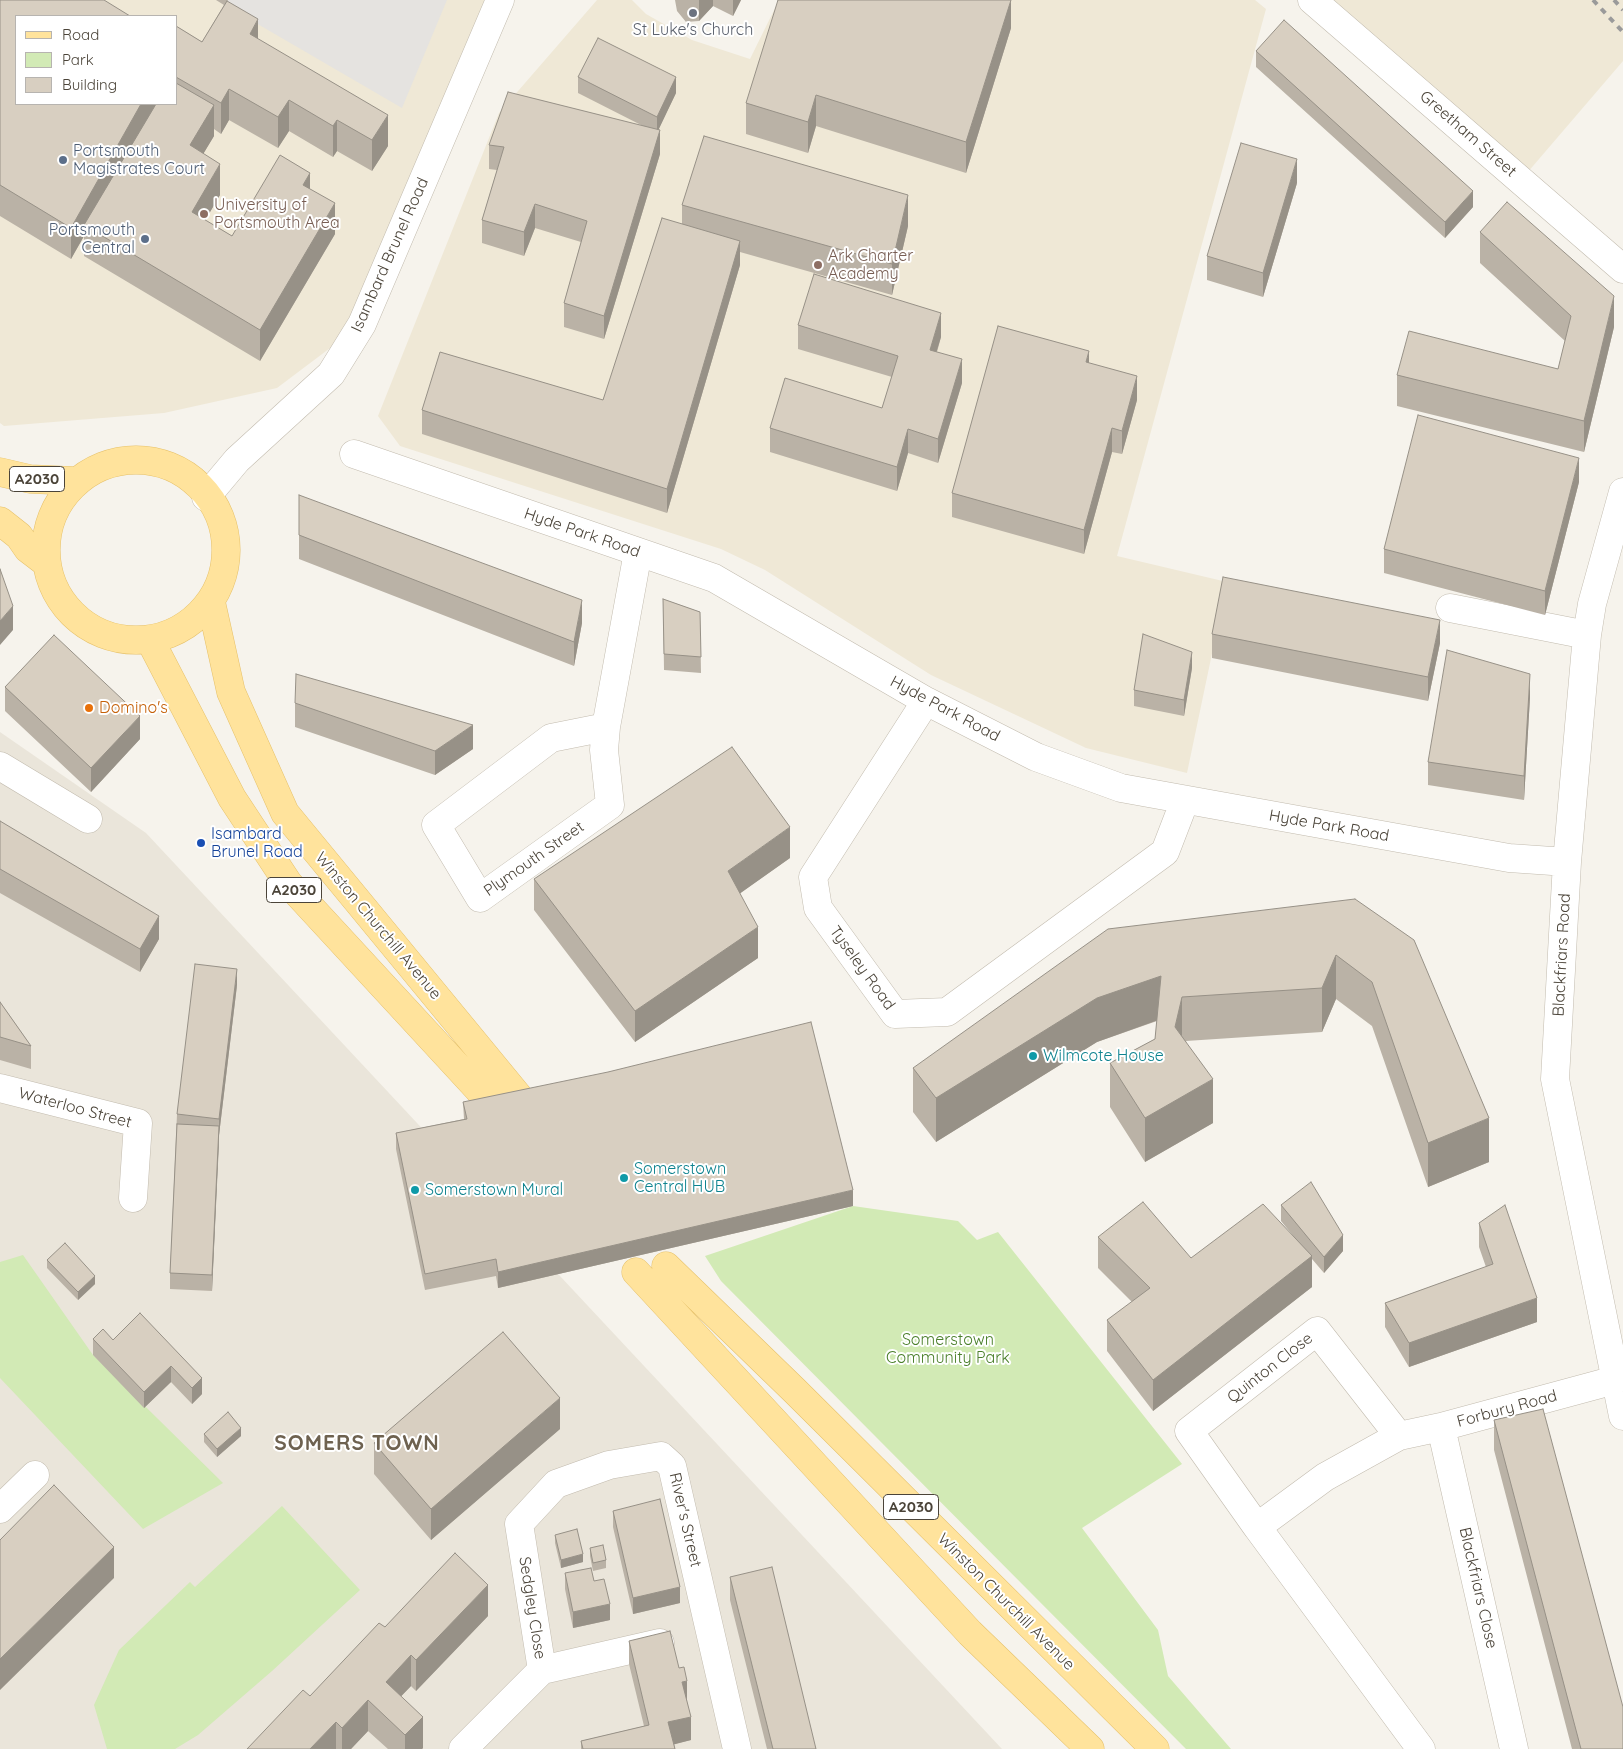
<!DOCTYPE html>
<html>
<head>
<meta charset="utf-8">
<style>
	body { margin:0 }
	#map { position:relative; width:1623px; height:1749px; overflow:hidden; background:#f6f3ec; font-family:Quicksand,sans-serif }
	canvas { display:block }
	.legend { position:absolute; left:15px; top:15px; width:162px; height:90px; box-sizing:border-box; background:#fff; border:1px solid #b7b4b0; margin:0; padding:6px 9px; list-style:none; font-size:15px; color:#4b4439 }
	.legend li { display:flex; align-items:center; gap:10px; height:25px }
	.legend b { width:25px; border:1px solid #b7b4b0 }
</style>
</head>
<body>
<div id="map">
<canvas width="1623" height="1749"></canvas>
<ul class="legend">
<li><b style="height:6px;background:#ffe39c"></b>Road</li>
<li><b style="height:14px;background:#d2eab5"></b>Park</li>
<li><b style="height:14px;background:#d8cfc1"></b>Building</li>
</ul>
</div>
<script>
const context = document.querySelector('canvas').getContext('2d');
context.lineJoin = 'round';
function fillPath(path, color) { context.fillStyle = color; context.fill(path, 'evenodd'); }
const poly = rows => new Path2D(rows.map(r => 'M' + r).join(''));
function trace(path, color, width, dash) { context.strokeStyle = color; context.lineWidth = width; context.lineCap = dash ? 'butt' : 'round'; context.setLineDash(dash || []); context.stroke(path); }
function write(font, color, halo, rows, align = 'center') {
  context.font = font + ' Quicksand,sans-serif'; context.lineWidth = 4; context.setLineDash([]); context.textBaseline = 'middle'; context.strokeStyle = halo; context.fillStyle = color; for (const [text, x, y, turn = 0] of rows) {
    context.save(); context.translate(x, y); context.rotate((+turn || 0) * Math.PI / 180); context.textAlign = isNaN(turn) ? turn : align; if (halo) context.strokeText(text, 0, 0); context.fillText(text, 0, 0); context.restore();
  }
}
const residential = poly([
	[0,732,146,833,1002,1749,0,1749]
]);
const education = poly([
	[0,0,500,0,362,324,277,388,164,413,4,426,0,423],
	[16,16,176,16,176,104,16,104],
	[597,0,632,0,646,14,692,40,750,59,779,0,1255,0,1266,9,1117,556,1227,582,1187,773,1086,748,931,675,765,570,721,549,400,446,378,416,499,113],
	[1312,0,1623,0,1623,61,1521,180]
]);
const green = poly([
	[853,1206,958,1221,977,1240,998,1232,1182,1464,1082,1528,1158,1630,1168,1676,1231,1749,1186,1749,721,1281,705,1256],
	[23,1255,93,1355,223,1483,143,1529,0,1378,0,1262],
	[282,1506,360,1590,272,1671,198,1735,175,1749,107,1749,94,1705,119,1650,190,1582,195,1587]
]);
const parking = poly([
	[228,0,447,0,402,108,225,5]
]);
const minor = poly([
	[1312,0,1623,269],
	[354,454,714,578,926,701,1036,757,1121,788,1509,858,1567,862],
	[1623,492,1592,604,1587,635,1567,862,1555,1079,1623,1416],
	[1450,608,1587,635],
	[926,701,813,877,818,908,895,1014,947,1012,1165,852,1185,800],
	[606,727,551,738,436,825,480,898,610,805,604,750,606,727,638,552],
	[0,766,88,819],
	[0,1088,138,1123,133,1198],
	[1441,1427,1514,1749],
	[1399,1436,1317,1331,1189,1431,1257,1527,1325,1477,1399,1436,1441,1427,1615,1380],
	[0,1509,35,1475],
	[1257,1527,1421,1749],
	[542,1670,660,1643],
	[463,1749,542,1670,519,1524,556,1484,609,1465,661,1456,672,1466,737,1749]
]);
const tertiary = poly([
	[206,497,237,460,331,374,362,324,500,0]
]);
const primary = poly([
	'46 550a90 90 0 1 1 180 0a90 90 0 1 1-180 0Z',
	[0,472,30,479,75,481],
	[0,521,19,536,28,549,45,562],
	[211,602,231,692,285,813,518,1096],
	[150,640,232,798,288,883,491,1103],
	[666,1266,795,1391,1155,1749],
	[636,1272,970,1633,1090,1749]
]);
const rail = poly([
	[1593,0,1623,32],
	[1614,0,1623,10]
]);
const wall = poly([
	[0,0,16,16,176,104,176,26,202,42,224,5,216,0,228,0,227,1,258,39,388,146,372,171,337,151,333,157,289,131,278,148,229,120,221,134,214,129,214,136,203,154,220,195,205,220,232,236,310,189,335,234,260,361,84,256,84,236,71,259,0,216],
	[675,0,741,0,733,16,713,6,699,21,686,22,677,11],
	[1011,0,1011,28,966,173,816,126,808,153,746,134,746,103],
	[1256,51,1473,207,1445,238,1256,67],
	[578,77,676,93,658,130,660,154,604,339,564,327,564,303,581,242,535,228,524,256,482,243,482,220,497,170,489,169,489,145,643,126,578,93],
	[1297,183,1263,297,1207,280,1207,256],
	[682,205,908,226,892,295,740,252,740,265,667,513,422,434,422,410,603,400,682,224],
	[1480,232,1614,327,1584,452,1397,406,1397,375,1558,369,1565,341,1480,263],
	[798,325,941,337,937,352,962,383,938,463,908,453,897,491,770,452,770,428,882,408,892,377,798,349],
	[1089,363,1137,400,1122,454,1112,452,1084,554,952,517,952,493],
	[1579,482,1545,615,1384,573,1384,549],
	[299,495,582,623,574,666,299,559],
	[663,599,700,612,701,673,664,670],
	[1212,634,1440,643,1428,701,1212,658],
	[1192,668,1184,716,1134,706,1134,690],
	[5,687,140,739,91,792,5,711],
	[1530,697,1524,800,1428,785,1428,762],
	[295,703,473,749,435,775,295,727],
	[0,821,159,939,140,972,0,893],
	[790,858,740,893,758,958,635,1042,534,910,534,879],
	[1355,899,1489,1162,1428,1187,1372,1026,1336,999,1322,1032,1186,1041,1213,1123,1145,1162,1110,1107,1110,1063,1155,1039,1157,1021,1097,1042,936,1142,913,1112,913,1068],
	[237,985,219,1135,212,1291,170,1289,170,1273,177,1114],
	[0,1002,31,1046,31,1069,0,1060],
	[463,1102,853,1206,498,1288,496,1276,425,1290,396,1149,396,1133,464,1119],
	[1281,1205,1343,1251,1324,1273,1312,1259,1312,1287,1153,1411,1107,1351,1107,1320,1132,1302,1098,1268,1098,1237,1191,1258,1294,1237,1281,1221],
	[1479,1223,1537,1322,1409,1367,1385,1327,1385,1303,1486,1267,1479,1247],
	[47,1260,95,1284,78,1300,47,1268],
	[140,1313,202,1394,192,1404,171,1382,144,1408,93,1355,93,1339,113,1340],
	[1494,1420,1623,1749,1572,1749,1494,1450],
	[560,1429,431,1540,374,1474,374,1443],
	[204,1434,241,1436,217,1457,204,1442],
	[613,1511,680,1603,633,1614,613,1527],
	[555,1535,583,1562,561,1568,555,1543],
	[590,1548,606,1560,606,1568,593,1571,590,1556],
	[565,1573,594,1581,610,1620,573,1628,565,1589],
	[730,1577,816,1749,767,1749,730,1600],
	[488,1616,416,1691,411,1686,401,1696,423,1748,422,1749,388,1749,368,1731,351,1749,247,1749,310,1696,385,1627],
	[629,1641,687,1701,691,1740,674,1744,675,1749,581,1749,581,1741,644,1726,629,1664]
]);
const shadedWall = poly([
	[699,0,713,0,713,6,699,21],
	[733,0,741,0,733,16],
	[1011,0,1011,28,966,173,966,142],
	[258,19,258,49,250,34],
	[676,77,676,93,657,133,657,117],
	[229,89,229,120,221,134,221,103],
	[816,95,816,126,808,153,808,122],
	[289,100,289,131,278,148,278,117],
	[141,104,158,104,84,225,84,236,71,259,71,228],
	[214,105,214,136,190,176,190,145],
	[388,115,388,146,372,171,372,140],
	[337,120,337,151,333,157,333,126],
	[660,130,660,154,604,339,604,316],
	[1297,159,1297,183,1263,297,1263,273],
	[220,164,220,195,192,243,192,212],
	[310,173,310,204,303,185],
	[1473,191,1473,207,1445,238,1445,222],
	[908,195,908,226,892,295,892,264],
	[335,203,335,234,260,361,260,330],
	[535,204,535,228,524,256,524,232],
	[740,241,740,265,667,513,667,489],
	[1614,296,1614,327,1584,452,1584,421],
	[941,313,941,337,930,373,930,350],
	[1089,351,1089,375,1086,362],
	[962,359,962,383,938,463,938,439],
	[1137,376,1137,400,1122,454,1122,431],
	[1112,428,1112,452,1084,554,1084,530],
	[908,429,908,453,897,491,897,467],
	[1579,458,1579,482,1545,615,1545,591],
	[582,600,582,623,574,666,574,642],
	[13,606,13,630,0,645,0,621],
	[1440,620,1440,643,1428,701,1428,677],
	[1192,652,1192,668,1184,716,1184,700],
	[1530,674,1530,697,1524,800,1524,776],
	[140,716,140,739,91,792,91,768],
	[473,725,473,749,435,775,435,751],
	[790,827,790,858,728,902,728,871],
	[159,916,159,939,140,972,140,949],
	[758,927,758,958,635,1042,635,1011],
	[1336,955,1336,999,1322,1032,1322,988],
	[237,969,237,985,219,1135,219,1119],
	[1161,976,1161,1019,1097,1042,936,1142,936,1098,1097,998],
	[1182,997,1182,1041,1175,1027],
	[1213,1079,1213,1123,1145,1162,1145,1118],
	[1489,1118,1489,1162,1428,1187,1428,1143],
	[219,1126,219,1142,212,1291,212,1275],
	[853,1190,853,1206,498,1288,498,1272],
	[1343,1235,1343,1251,1324,1273,1324,1257],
	[1312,1256,1312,1287,1153,1411,1153,1380],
	[95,1276,95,1284,78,1300,78,1292],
	[1537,1298,1537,1322,1409,1367,1409,1343],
	[171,1366,171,1382,144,1408,144,1392],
	[202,1378,202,1394,192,1404,192,1388],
	[560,1398,560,1429,431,1540,431,1509],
	[241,1428,241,1436,217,1457,217,1449],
	[114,1547,114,1578,0,1690,0,1659],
	[583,1554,583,1562,561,1568,561,1560],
	[488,1585,488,1616,416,1691,416,1660],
	[680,1587,680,1603,633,1614,633,1598],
	[610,1604,610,1620,573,1628,573,1612],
	[411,1655,411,1686,386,1712,386,1682],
	[687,1681,687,1705,682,1682],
	[368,1700,368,1731,351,1749,342,1749,342,1728],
	[423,1717,423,1748,422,1749,405,1749,405,1735],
	[691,1717,691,1740,668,1746,668,1722],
	[336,1722,336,1749,310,1749]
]);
const building = poly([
	[0,0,104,0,130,16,16,16,16,104,141,104,71,228,0,185,0,0],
	[778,0,1011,0,966,142,816,95,808,122,746,103,778,0],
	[227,1,258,19,250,34,388,115,372,140,337,120,333,126,289,100,278,117,229,89,221,103,176,77,176,26,202,42,227,1],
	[1284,20,1473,191,1445,222,1256,51,1284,20],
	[598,38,676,77,657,117,578,77,598,38],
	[176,83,214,105,190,145,220,164,192,212,232,236,280,155,310,173,303,185,335,203,260,330,84,225,156,104,176,104,176,83],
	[508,92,660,130,604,316,564,303,587,221,535,204,524,232,482,220,504,147,489,145,508,92],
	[704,136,908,195,892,264,682,205,704,136],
	[1241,143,1297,159,1263,273,1207,256,1241,143],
	[1507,202,1614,296,1584,421,1397,375,1409,331,1558,369,1571,316,1480,232,1507,202],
	[662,218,740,241,667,489,422,410,440,352,603,400,662,218],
	[814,274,941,313,930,350,962,359,938,439,908,429,897,467,770,428,785,378,882,408,898,356,798,325,814,274],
	[998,326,1089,351,1086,362,1137,376,1122,431,1112,428,1084,530,952,493,998,326],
	[1418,415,1579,458,1545,591,1384,549,1418,415],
	[299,495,582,600,574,642,299,535,299,495],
	[0,569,13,606,0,621,0,569],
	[1223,577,1440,620,1428,677,1212,634,1223,577],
	[663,599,700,612,701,657,664,654,663,599],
	[1143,634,1192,652,1184,700,1134,690,1143,634],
	[54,635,140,716,91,768,5,687,54,635],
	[1447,650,1530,674,1524,776,1428,762,1447,650],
	[296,674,473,725,435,751,295,703,296,674],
	[732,747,790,827,728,871,758,927,635,1011,534,879,732,747],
	[0,821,159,916,140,949,0,869,0,821],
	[1355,899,1414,940,1489,1118,1428,1143,1372,982,1336,955,1322,988,1182,997,1175,1027,1213,1079,1145,1118,1110,1063,1155,1039,1161,976,1097,998,936,1098,913,1068,1108,929,1355,899],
	[195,964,237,969,219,1119,177,1114,195,964],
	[0,1002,31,1046,0,1037,0,1002],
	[811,1022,853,1190,498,1272,496,1259,425,1274,396,1133,467,1119,463,1102,608,1072,811,1022],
	[177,1124,219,1126,212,1275,170,1273,177,1124],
	[1311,1182,1343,1235,1324,1257,1281,1205,1311,1182],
	[1143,1202,1191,1258,1263,1204,1312,1256,1153,1380,1107,1320,1150,1288,1098,1237,1143,1202],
	[1505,1205,1537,1298,1409,1343,1385,1303,1493,1264,1479,1223,1505,1205],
	[65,1243,95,1276,78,1292,47,1260,65,1243],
	[140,1313,202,1378,192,1388,171,1366,144,1392,93,1339,103,1329,113,1340,140,1313],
	[503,1332,560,1398,431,1509,374,1443,503,1332],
	[1543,1409,1623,1707,1623,1749,1581,1749,1494,1420,1543,1409],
	[228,1412,241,1428,217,1449,204,1434,228,1412],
	[54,1485,114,1547,0,1659,0,1540,54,1485],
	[660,1499,680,1587,633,1598,613,1511,660,1499],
	[577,1529,583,1554,561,1560,555,1535,577,1529],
	[603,1545,606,1560,593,1563,590,1548,603,1545],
	[455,1553,488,1585,416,1660,411,1655,386,1682,423,1717,405,1735,368,1700,342,1728,336,1722,310,1749,247,1749,303,1690,310,1696,379,1623,385,1627,455,1553],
	[772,1567,816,1749,773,1749,730,1577,772,1567],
	[591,1568,594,1581,604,1579,610,1604,573,1612,565,1573,591,1568],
	[670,1631,679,1668,684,1667,687,1681,682,1682,691,1717,668,1722,675,1749,583,1749,581,1741,649,1725,629,1641,670,1631]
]);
const markers = [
	[693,13,5,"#6b7280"],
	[63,160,5,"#5c6f8a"],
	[204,214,5,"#8d6e63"],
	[145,239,5,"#5c6f8a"],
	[818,265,5,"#8d6e63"],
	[89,708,5,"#e8710a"],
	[201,843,5,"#1a4fb4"],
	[1033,1056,5,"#0f9aa8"],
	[624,1178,5,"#0f9aa8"],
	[415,1190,5,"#0f9aa8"]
];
const shields = [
	[37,479,55],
	[294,890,55],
	[911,1507,55]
];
const shieldNames = [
	["A2030",37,479],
	["A2030",294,890],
	["A2030",911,1507]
];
const worshipNames = [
	["St Luke's Church",693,30]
];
const streetNames = [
	["Greetham Street",1468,134,41],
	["Isambard Brunel Road",390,255,-66],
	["Hyde Park Road",582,533,19],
	["Hyde Park Road",945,709,28],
	["Hyde Park Road",1329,826,10],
	["Plymouth Street",534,859,-35],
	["Winston Churchill Avenue",378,926,50],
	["Blackfriars Road",1562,955,-87],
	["Tyseley Road",862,968,54],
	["Waterloo Street",75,1108,15],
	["Quinton Close",1270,1368,-38],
	["Forbury Road",1507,1409,-15],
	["River's Street",685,1520,77],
	["Blackfriars Close",1478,1588,77],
	["Winston Churchill Avenue",1006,1602,45],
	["Sedgley Close",532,1608,81]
];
const serviceNames = [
	["Portsmouth",73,151],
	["Magistrates Court",73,169],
	["Portsmouth",135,230,"right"],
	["Central",135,248,"right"]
];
const educationNames = [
	["University of",214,205],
	["Portsmouth Area",214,223],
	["Ark Charter",828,256],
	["Academy",828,274]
];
const foodNames = [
	["Domino's",99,708]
];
const transitNames = [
	["Isambard",211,834],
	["Brunel Road",211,852]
];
const cultureNames = [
	["Wilmcote House",1043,1056],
	["Somerstown",634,1169],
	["Central HUB",634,1187],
	["Somerstown Mural",425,1190]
];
const parkNames = [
	["Somerstown",948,1340],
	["Community Park",948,1358]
];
const districtNames = [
	["SOMERS TOWN",357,1444]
];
fillPath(residential, '#eae5da');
fillPath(education, '#efe8d6');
fillPath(green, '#d2eab5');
fillPath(parking, '#e5e3e0');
trace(minor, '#c2bbae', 29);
trace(tertiary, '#c2bbae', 29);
trace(primary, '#e6c16a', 29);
trace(minor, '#fff', 28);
trace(tertiary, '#fff', 28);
trace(primary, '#ffe39c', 28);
trace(rail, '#9a9a9a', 4, [6, 6]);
fillPath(wall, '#bab2a6');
fillPath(shadedWall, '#979187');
fillPath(building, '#d8cfc1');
trace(building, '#979187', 1);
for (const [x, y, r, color] of markers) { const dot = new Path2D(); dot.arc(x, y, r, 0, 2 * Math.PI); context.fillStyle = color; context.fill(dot); trace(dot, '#fff', 2); }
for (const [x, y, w] of shields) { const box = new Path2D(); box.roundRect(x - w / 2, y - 12.5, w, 25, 4); context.fillStyle = '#fff'; context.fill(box); trace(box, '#4b4439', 1); }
write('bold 15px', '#4b4439', null, shieldNames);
write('16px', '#5b616d', '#fff', worshipNames);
write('16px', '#4b4439', '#fff', streetNames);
write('16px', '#4e5e75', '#fff', serviceNames, 'left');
write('16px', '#785e54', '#fff', educationNames, 'left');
write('16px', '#c56008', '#fff', foodNames, 'left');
write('16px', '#164399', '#fff', transitNames, 'left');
write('16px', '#0d838f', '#fff', cultureNames, 'left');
write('16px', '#4a7f2a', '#fff', parkNames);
context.letterSpacing = '1px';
write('bold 21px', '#6e6250', '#fff', districtNames);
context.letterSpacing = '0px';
</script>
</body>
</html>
